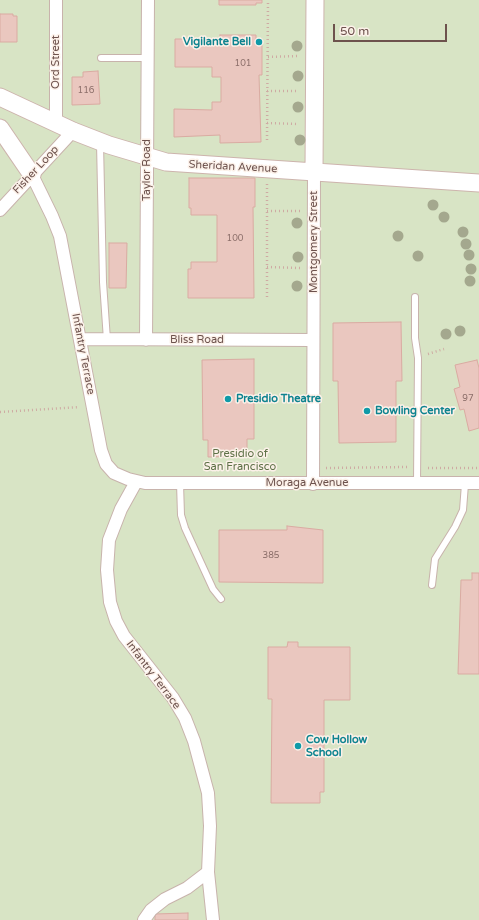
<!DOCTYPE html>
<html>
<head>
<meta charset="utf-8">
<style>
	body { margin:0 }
	#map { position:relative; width:479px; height:920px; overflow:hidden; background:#f9ece4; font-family:"Varela Round",sans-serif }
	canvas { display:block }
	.scale { position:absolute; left:333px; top:24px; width:114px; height:18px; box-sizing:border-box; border:2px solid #6d524d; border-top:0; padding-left:5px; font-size:12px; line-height:14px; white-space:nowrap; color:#6d524d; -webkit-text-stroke:3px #fcf1e9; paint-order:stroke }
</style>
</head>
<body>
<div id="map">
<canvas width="479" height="920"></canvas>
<div class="scale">50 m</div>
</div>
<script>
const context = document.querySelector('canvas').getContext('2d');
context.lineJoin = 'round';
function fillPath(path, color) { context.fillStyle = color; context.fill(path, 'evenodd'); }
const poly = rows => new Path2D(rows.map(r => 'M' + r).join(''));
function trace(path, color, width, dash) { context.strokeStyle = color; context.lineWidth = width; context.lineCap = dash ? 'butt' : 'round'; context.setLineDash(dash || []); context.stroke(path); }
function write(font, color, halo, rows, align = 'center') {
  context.font = font + ' "Varela Round",sans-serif'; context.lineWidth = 3; context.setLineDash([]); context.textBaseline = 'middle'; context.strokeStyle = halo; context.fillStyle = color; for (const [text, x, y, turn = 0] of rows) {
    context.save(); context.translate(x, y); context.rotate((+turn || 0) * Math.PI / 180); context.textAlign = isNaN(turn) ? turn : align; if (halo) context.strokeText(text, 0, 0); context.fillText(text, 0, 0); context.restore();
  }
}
const green = poly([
	[0,0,479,0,479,920,0,920]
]);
const building = poly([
	[219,0,262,0,262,3,256,3,256,5,219,5,219,0],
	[0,14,13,14,13,16,17,16,17,42,0,42,0,14],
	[220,35,256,35,256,39,262,39,262,75,259,75,261,142,220,143,220,135,174,137,174,109,212,110,212,102,221,102,221,77,212,77,212,67,175,67,175,39,199,39,199,43,220,43,220,35],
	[98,71,100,104,72,105,72,77,83,77,83,72,98,71],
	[189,178,255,178,255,207,253,207,254,298,188,298,188,269,191,269,191,262,217,262,217,215,191,215,191,208,189,208,189,178],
	[109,243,127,243,126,288,109,288,109,243],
	[401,322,402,381,396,381,396,442,339,443,338,381,333,381,333,323,401,322],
	[254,359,254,439,247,439,247,456,208,457,208,440,203,440,202,360,254,359],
	[477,360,479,368,479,428,469,431,464,409,460,410,454,389,460,387,455,365,477,360],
	[287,526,323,530,323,583,219,582,219,530,287,530,287,526],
	[472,573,479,573,479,674,458,674,461,580,472,580,472,573],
	[288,642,298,642,298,647,350,647,350,700,324,700,324,792,320,792,320,803,271,803,272,699,268,699,268,647,287,647,288,642],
	[188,913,188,920,155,920,155,914,188,913]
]);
const path = poly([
	[268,57,299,56],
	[267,91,299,91],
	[267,123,299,124],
	[267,140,268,0],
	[267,211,301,211],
	[267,267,300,268],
	[267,297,267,184],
	[428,354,444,349],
	[0,412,79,407],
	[326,468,407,467],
	[428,468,479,468]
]);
const lane = poly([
	[101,58,147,58],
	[100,143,103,282,107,340],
	[415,297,415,338,418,358,417,483],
	[180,483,181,515,185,528,213,589,221,599],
	[432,585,435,559,455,527,463,510,465,484]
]);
const street = poly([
	[56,123,56,0],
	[32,175,52,216,60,236,101,450,106,464,114,473,128,479,145,483,479,483],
	[0,210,73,131],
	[80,339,313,340],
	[146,340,148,0],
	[136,482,121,509,109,540,107,570,110,602,116,621,124,636,173,698,185,718,194,741,208,793,210,826,208,872,213,920],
	[313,484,314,172],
	[144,920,151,910,165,899,187,888,208,872]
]);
const secondary = poly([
	[0,97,73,131,109,145,166,162,479,183],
	[0,128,32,175],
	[314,172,315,0]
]);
const trees = [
	[297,46],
	[298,76],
	[298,107],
	[300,140],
	[433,205],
	[444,217],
	[297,223],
	[463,232],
	[398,236],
	[466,244],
	[469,255],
	[418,256],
	[298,257],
	[471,269],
	[470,281],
	[297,286],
	[460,331],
	[446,334]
];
const markers = [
	[259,42,4,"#0f9aa8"],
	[228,399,4,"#0f9aa8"],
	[367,411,4,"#0f9aa8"],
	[298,746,4,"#0f9aa8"]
];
const numberNames = [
	["101",243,64],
	["116",86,91],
	["100",235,239],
	["97",468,399],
	["385",271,556]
];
const cultureNames = [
	["Vigilante Bell",251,42,"right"],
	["Presidio Theatre",236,399],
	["Bowling Center",375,411],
	["Cow Hollow",306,740],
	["School",306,753]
];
const streetNames = [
	["Ord Street",56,62,-90],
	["Sheridan Avenue",233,167,3],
	["Fisher Loop",36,170,-47],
	["Taylor Road",147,170,-90],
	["Montgomery Street",314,242,-90],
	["Bliss Road",197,340],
	["Infantry Terrace",83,354,79],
	["Moraga Avenue",307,483],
	["Infantry Terrace",153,675,53]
];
const parkNames = [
	["Presidio of",240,454],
	["San Francisco",240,467]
];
fillPath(green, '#d8e4c5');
fillPath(building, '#eac7bf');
trace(building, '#daaba2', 1);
trace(lane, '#c8b3ac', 8);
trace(street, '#c8b3ac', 14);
trace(secondary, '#cdb4ad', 19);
trace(path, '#ceaaa3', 2.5, [1, 3]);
trace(lane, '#fff', 6);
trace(street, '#fff', 12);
trace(secondary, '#fff', 17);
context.fillStyle = '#a4a88e';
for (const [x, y] of trees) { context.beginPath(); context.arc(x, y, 5.5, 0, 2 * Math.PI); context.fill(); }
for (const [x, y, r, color] of markers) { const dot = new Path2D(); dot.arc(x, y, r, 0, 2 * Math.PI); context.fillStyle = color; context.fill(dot); trace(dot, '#fcf1e9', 1.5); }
write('9px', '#8c6f6a', null, numberNames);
write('bold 11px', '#0d838f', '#fcf1e9', cultureNames, 'left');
write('11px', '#6d524d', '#fcf1e9', streetNames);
write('11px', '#5e7147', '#fcf1e9', parkNames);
</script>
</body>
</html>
